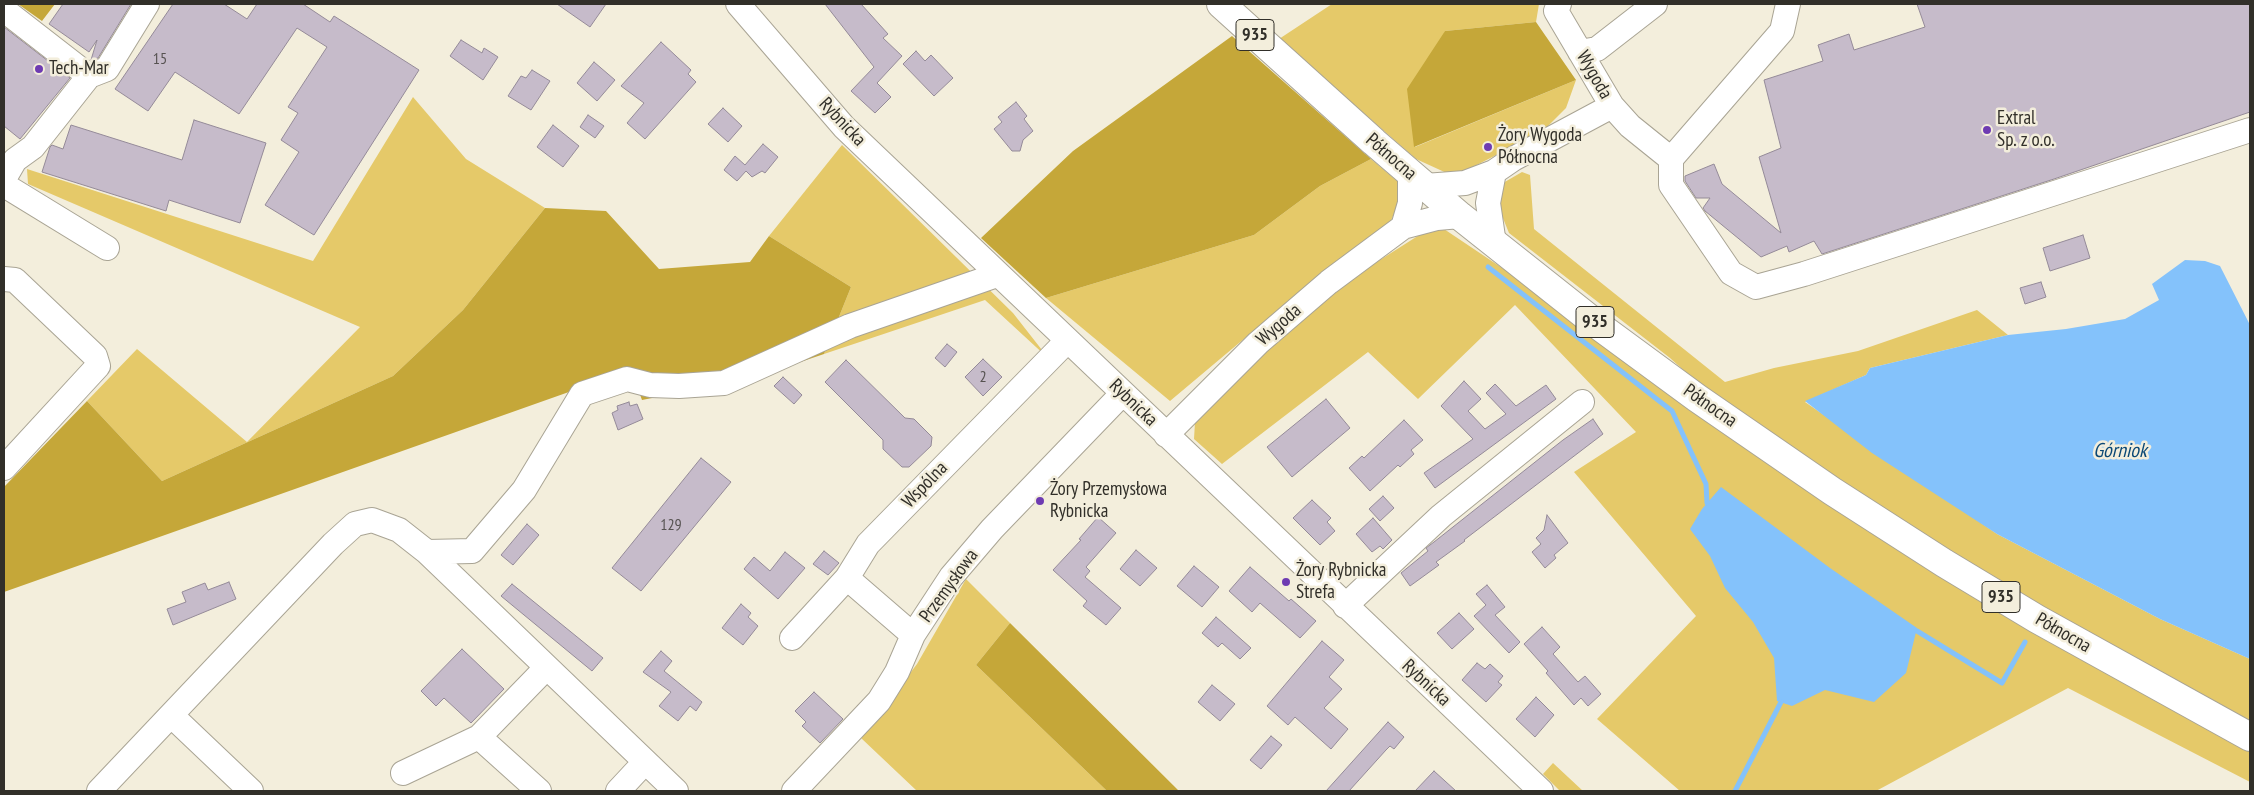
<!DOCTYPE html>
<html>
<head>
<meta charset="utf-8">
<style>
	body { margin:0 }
	#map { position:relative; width:2254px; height:795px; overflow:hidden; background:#f3eedc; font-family:"PT Sans Narrow",sans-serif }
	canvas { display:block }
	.frame { position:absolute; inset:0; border:5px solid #312f29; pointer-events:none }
</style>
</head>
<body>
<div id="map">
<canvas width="2254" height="795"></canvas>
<div class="frame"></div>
</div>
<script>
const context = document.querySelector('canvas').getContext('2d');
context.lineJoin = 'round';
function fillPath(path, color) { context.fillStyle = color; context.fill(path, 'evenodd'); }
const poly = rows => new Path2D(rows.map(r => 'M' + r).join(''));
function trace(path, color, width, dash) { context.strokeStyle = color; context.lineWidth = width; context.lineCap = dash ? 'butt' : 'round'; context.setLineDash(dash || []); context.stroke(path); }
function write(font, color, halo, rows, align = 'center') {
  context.font = font + ' "PT Sans Narrow",sans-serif'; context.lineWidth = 5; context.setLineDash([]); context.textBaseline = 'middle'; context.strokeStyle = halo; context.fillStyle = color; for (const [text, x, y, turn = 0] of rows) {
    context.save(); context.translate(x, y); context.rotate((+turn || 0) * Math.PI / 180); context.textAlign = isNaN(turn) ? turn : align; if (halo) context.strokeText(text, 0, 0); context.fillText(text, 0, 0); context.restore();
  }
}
const green = poly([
	[1332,4,1539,4,1536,22,1445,31,1415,147,1576,80,1566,108,1543,131,1467,170,1451,175,1416,159,1279,39],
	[413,97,466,159,545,208,463,310,393,376,162,481,87,401,137,349,247,442,360,327,28,184,27,169,313,261],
	[842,145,1013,313,1049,359,985,300,824,354,851,287,769,236],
	[1371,159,1397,181,1400,201,1388,227,1320,275,1170,401,1046,298,1254,235,1320,186],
	[1522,172,1530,175,1534,229,1725,382,1774,368,1858,351,1977,310,2008,335,1870,368,1866,375,1805,402,1997,534,2160,619,2250,659,2250,723,2050,616,1842,488,1709,393,1670,358,1509,233,1498,206,1503,183],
	[1441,227,1526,284,1746,447,2076,656,2250,750,2250,782,2068,688,1876,791,1680,791,1597,719,1696,616,1574,472,1636,432,1515,305,1418,399,1368,352,1222,464,1194,439,1195,422,1221,390,1339,286,1424,232],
	[966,579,1010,623,976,665,1107,791,917,791,861,738,917,664],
	[1553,763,1583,791,1560,791,1543,774]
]);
const forest = poly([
	[18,4,55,4,42,21],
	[1536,22,1576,80,1414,147,1407,89,1445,31],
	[1232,36,1371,159,1320,186,1254,235,1046,298,981,238,1073,151],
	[545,208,606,211,659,269,750,262,769,236,851,287,824,354,753,378,642,400,631,370,4,592,4,487,87,401,162,481,393,376,463,310],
	[1010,623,1179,791,1107,791,976,665]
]);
const water = poly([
	[2185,260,2205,261,2220,266,2250,325,2250,659,2160,619,1997,534,1872,453,1805,401,1866,375,1870,368,2008,335,2066,329,2125,319,2159,300,2152,284],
	[1721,487,1830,568,1917,628,1906,673,1874,702,1825,690,1792,706,1777,701,1774,658,1753,622,1725,588,1710,556,1690,529,1702,509]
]);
const stream = poly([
	[1488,267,1672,411,1706,484,1707,503],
	[1917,631,2002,683,2025,642],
	[1735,791,1781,702]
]);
const building = poly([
	[63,4,131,4,98,58,91,60,97,40,89,52,49,24,63,4],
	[173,4,224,4,247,19,257,4,303,4,330,22,334,16,419,70,314,235,265,205,299,152,281,140,298,113,288,107,327,47,297,28,239,114,175,72,148,111,115,89,173,4],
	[557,4,606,4,590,27,557,4],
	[825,4,861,4,888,34,883,38,902,56,877,83,891,97,875,113,851,91,874,67,825,4],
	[1917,4,2250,4,2250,112,2054,179,1822,254,1814,241,1789,252,1787,246,1761,257,1705,211,1703,208,1710,198,1696,198,1685,181,1685,176,1714,164,1722,184,1781,233,1759,157,1781,148,1764,80,1823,61,1818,45,1849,34,1854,50,1925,27,1917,4],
	[4,27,70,78,20,139,4,126,4,27],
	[461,40,482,53,484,48,498,57,483,80,450,56,461,40],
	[661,42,691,70,688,74,696,82,645,139,627,123,644,103,621,86,661,42],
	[916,51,925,61,931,55,953,78,934,96,903,64,916,51],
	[594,62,615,80,597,101,577,83,594,62],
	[532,70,550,81,531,110,508,96,521,76,526,78,532,70],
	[1016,102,1027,116,1024,119,1033,131,1023,140,1020,151,1012,151,994,129,1002,122,998,117,1016,102],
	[723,108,742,126,728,142,708,124,723,108],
	[588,115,604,126,595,138,580,127,588,115],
	[194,120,266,143,240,223,169,200,166,211,42,172,50,147,52,145,63,149,71,125,182,160,194,120],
	[553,125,579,146,563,167,537,147,553,125],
	[763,144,778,157,765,173,762,171,752,177,746,171,737,181,724,170,735,156,745,165,763,144],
	[2083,235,2090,258,2050,271,2043,248,2083,235],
	[2041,282,2046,297,2025,304,2020,288,2041,282],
	[947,344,957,352,945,367,935,358,947,344],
	[983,359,1002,377,983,396,965,377,983,359],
	[846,360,905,418,914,419,932,437,931,446,909,467,902,467,883,449,883,440,825,382,846,360],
	[783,377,802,395,794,404,774,386,783,377],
	[1464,381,1481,399,1468,411,1485,429,1506,414,1486,393,1495,384,1516,406,1546,385,1556,399,1435,488,1424,473,1473,439,1441,406,1464,381],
	[1326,399,1350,428,1292,477,1267,447,1326,399],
	[629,402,630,406,637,404,643,419,618,430,612,413,618,410,617,406,629,402],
	[1593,419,1603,434,1464,540,1465,541,1436,562,1439,565,1410,586,1401,573,1428,551,1426,548,1434,542,1563,440,1593,419],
	[1404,420,1423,440,1411,450,1414,454,1400,467,1398,465,1370,491,1349,468,1362,456,1364,458,1404,420],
	[701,458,731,482,641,591,612,568,701,458],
	[1383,496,1394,508,1380,521,1369,509,1383,496],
	[1312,500,1331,518,1327,522,1335,531,1320,545,1293,518,1312,500],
	[1547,515,1568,543,1554,555,1556,558,1545,568,1532,552,1541,544,1536,538,1544,530,1547,515],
	[1098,517,1116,533,1086,567,1090,571,1085,577,1121,608,1106,625,1083,606,1087,601,1053,570,1081,540,1079,539,1098,517],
	[1373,518,1392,540,1383,549,1380,546,1372,552,1356,534,1373,518],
	[527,524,539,535,513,565,501,555,527,524],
	[1136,550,1157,568,1140,586,1120,569,1136,550],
	[824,551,839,563,828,575,813,564,824,551],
	[785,552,805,568,778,599,744,569,754,557,770,571,785,552],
	[1194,566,1219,587,1202,607,1177,586,1194,566],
	[1250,567,1289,601,1291,599,1316,621,1300,638,1260,603,1252,612,1229,591,1250,567],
	[229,582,236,599,173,625,167,609,186,602,182,592,205,583,208,590,229,582],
	[512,584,603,658,592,671,501,596,512,584],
	[1487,585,1505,607,1495,615,1520,642,1509,653,1474,616,1486,605,1476,594,1487,585],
	[741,604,751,613,748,617,758,626,743,645,722,628,741,604],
	[1459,613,1474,629,1452,649,1437,633,1459,613],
	[1216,617,1251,648,1240,659,1222,643,1218,647,1202,633,1216,617],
	[1542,627,1560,647,1553,654,1578,682,1585,676,1601,694,1588,706,1581,698,1574,705,1546,673,1548,671,1524,644,1542,627],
	[1322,641,1344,660,1329,677,1342,689,1324,708,1348,729,1331,749,1295,717,1288,725,1267,706,1322,641],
	[462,649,504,689,471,723,444,698,436,706,421,691,462,649],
	[661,651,672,661,664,671,702,702,696,711,690,706,678,721,659,706,671,692,643,672,661,651],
	[1477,663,1485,669,1490,664,1503,676,1498,682,1502,685,1486,702,1462,680,1477,663],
	[1212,685,1235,704,1220,721,1198,702,1212,685],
	[814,692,843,719,820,743,802,726,806,722,795,711,814,692],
	[1536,697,1554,715,1535,737,1516,719,1536,697],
	[1388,722,1404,737,1394,749,1390,746,1386,750,1349,791,1326,791,1388,722],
	[1271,736,1282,745,1261,769,1250,760,1271,736],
	[1434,771,1456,791,1415,791,1434,771]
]);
const minor = poly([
	[738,4,844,127,1541,791],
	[4,10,89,76,33,147,15,160,4,179],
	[1580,52,1597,49,1655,4],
	[89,76,107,69,147,4],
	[1612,106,1630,126,1671,159,1782,31,1788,4],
	[1671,159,1671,185,1731,273,1756,287,1804,274,2250,130],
	[1494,172,1488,203,1494,244],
	[4,185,107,248],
	[1425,186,1465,183,1494,172,1513,159,1612,106,1556,11,1559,4],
	[1403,227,1410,203,1410,173],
	[4,279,15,280,95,356,98,366,4,468],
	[1166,435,1258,343,1329,282,1403,227,1437,218,1460,216],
	[427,552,472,551,524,490,582,394,627,379,650,385,679,386,724,383,850,326,997,275],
	[847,578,913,635],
	[1345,606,1441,516,1582,402],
	[792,638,847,578,868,544,1067,341],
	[171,715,251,791],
	[479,737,539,791],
	[403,773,479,737,547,667],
	[99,791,333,544,355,524,372,520,399,530,427,552,676,791],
	[618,791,645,762],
	[794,791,879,701,897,672,913,635,951,577,992,529,1123,393]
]);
const major = poly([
	[1221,4,1374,142,1460,216,1595,323,1697,398,1832,491,1944,563,2037,619,2250,737]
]);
const markers = [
	[39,69,5,"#6e3bb2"],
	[1987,130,5,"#6e3bb2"],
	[1488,147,5,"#6e3bb2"],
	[1040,501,5,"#6e3bb2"],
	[1286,582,5,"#6e3bb2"]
];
const numberNames = [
	["15",160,59],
	["2",983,377],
	["129",671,525]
];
const shields = [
	[1255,35,38],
	[1595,322,38],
	[2001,597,38]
];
const shieldNames = [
	["935",1255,35],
	["935",1595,322],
	["935",2001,597]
];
const poiNames = [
	["Tech-Mar",49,69],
	["Extral",1997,119],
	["Sp. z o.o.",1997,141],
	["Żory Wygoda",1498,136],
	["Północna",1498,158],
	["Żory Przemysłowa",1050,490],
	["Rybnicka",1050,512],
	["Żory Rybnicka",1296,571],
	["Strefa",1296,593]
];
const streetNames = [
	["Wygoda",1594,75,60],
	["Rybnicka",842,122,47],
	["Północna",1391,157,41],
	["Wygoda",1279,325,-41],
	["Rybnicka",1133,403,44],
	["Północna",1710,406,35],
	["Wspólna",925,485,-46],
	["Przemysłowa",949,586,-54],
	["Północna",2063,633,30],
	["Rybnicka",1426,683,43]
];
const waterNames = [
	["Górniok",2120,451]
];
fillPath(green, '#e5c969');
fillPath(forest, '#c5a739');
fillPath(water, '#84c2fb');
trace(stream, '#84c2fb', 5);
fillPath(building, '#c6bbca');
trace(building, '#948a98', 1);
trace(minor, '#a9a494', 26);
trace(major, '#a9a494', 30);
trace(minor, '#fff', 24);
trace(major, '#fff', 28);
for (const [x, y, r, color] of markers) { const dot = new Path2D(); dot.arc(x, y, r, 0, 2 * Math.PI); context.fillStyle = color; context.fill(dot); trace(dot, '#f3eedc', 2); }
write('16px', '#565251', null, numberNames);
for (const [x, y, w] of shields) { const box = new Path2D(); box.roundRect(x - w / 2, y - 15.5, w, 31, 4); context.fillStyle = '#f3eedc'; context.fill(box); trace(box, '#312f29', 1); }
write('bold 18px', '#312f29', null, shieldNames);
write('19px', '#312f29', '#f3eedc', poiNames, 'left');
write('19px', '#312f29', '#f3eedc', streetNames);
write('italic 20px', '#0b4875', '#f3eedc', waterNames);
</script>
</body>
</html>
